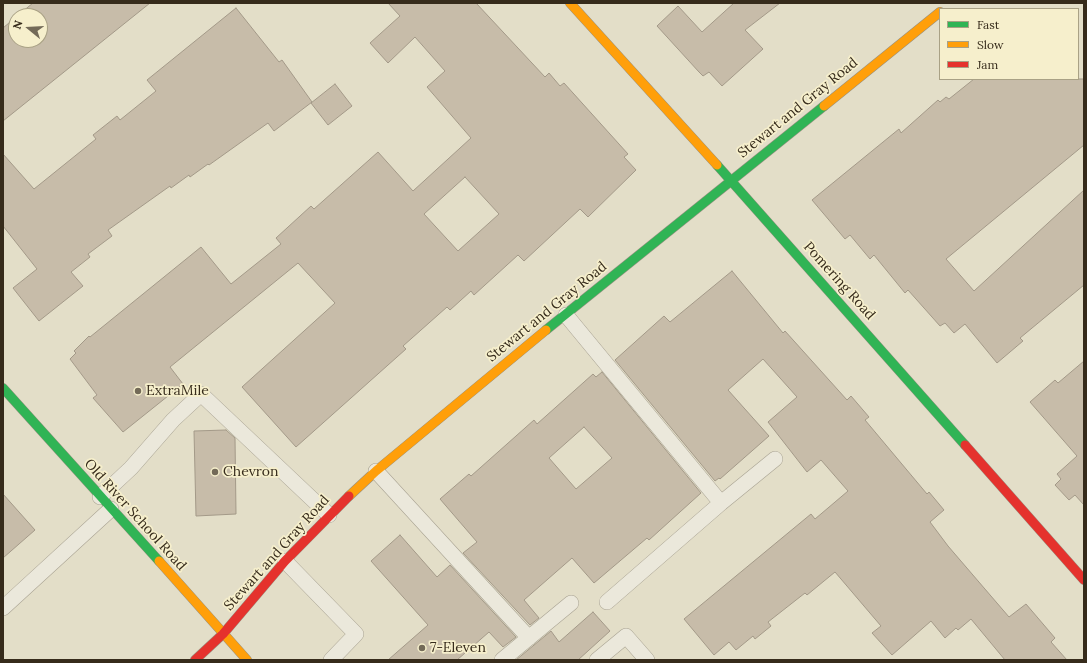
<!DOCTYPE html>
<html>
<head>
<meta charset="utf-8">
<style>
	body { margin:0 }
	#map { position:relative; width:1087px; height:663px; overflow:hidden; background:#e3dec8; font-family:Lora,serif }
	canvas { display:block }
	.frame { position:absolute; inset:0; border:4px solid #362b1b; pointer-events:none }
	.legend { position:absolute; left:939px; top:8px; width:140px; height:72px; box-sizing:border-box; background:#f6efcc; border:1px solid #a9a185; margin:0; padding:5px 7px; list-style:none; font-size:12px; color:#362b1b }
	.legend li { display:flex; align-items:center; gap:8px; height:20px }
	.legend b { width:20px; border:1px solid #a9a185 }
	.north { position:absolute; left:8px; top:8px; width:40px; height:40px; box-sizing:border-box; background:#f6efcc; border:1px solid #a9a185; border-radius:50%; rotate:288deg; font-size:11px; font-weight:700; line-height:16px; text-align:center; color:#362b1b }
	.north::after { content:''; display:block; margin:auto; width:14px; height:18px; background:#736a58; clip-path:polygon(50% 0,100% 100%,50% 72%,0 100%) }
</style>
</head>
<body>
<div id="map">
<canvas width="1087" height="663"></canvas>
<div class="frame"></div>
<ul class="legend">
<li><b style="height:5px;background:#30b455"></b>Fast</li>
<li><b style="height:5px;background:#ff9f0a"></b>Slow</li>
<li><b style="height:5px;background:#e5322d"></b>Jam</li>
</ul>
<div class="north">N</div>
</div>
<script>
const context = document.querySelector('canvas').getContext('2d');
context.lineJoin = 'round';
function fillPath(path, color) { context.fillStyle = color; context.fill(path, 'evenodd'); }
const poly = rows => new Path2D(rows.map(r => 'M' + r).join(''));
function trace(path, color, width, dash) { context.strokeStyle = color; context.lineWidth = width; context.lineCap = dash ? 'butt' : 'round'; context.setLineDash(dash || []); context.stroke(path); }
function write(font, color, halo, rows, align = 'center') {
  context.font = font + ' Lora,serif'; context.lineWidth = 3.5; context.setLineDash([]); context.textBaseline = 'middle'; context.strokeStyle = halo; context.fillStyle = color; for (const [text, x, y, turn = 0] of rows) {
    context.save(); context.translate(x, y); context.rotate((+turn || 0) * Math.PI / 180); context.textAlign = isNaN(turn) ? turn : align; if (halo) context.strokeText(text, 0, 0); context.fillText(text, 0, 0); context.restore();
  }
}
const building = poly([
	[33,3,150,3,3,121,3,28,16,17,16,40,40,40,40,16,17,16,33,3],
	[388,3,476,3,545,77,549,73,560,86,564,83,628,154,624,157,636,170,588,217,580,209,524,261,518,255,474,295,471,291,450,310,447,307,403,346,406,349,296,447,242,387,335,303,298,263,170,367,183,384,123,432,93,398,97,395,70,359,76,353,74,351,89,336,90,337,201,247,231,284,281,244,276,238,311,206,314,209,378,152,413,191,471,138,427,87,445,71,415,37,388,63,370,43,400,16,388,3],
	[465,177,499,214,458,251,424,214,465,177],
	[734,3,780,3,745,30,763,49,722,86,709,72,703,76,699,72,657,26,678,6,702,32,734,3],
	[236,8,279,62,282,60,312,102,274,131,268,123,209,165,208,164,190,177,189,175,171,188,170,186,108,230,112,236,88,254,90,257,71,272,83,286,39,321,13,288,37,269,3,226,3,154,34,189,96,139,93,135,117,116,120,120,156,91,147,80,236,8],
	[974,79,1084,79,1084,145,946,259,974,291,1084,190,1084,285,1020,338,1023,341,997,363,965,324,954,333,945,323,940,326,908,290,905,293,874,255,870,259,850,235,845,239,812,200,899,129,901,133,938,100,940,102,946,97,949,99,974,79],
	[335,84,352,106,328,125,311,103,335,84],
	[732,271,783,333,785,331,847,400,851,396,869,417,865,420,927,494,929,492,944,510,930,522,948,546,1009,617,1026,604,1055,638,1051,642,1067,660,1005,660,971,619,958,630,956,628,945,638,931,621,892,655,872,633,881,626,835,572,807,595,805,593,768,622,771,626,755,639,753,636,736,650,729,642,714,655,684,619,811,514,815,519,848,491,821,460,807,472,768,422,797,397,763,359,728,390,769,436,720,479,719,478,715,481,615,360,664,316,670,322,732,271],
	[1084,361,1084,505,1075,495,1069,500,1055,485,1061,479,1057,474,1077,456,1030,402,1055,380,1058,383,1084,361],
	[602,372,701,493,649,540,647,538,594,583,572,558,524,600,539,618,530,625,463,553,477,542,440,499,469,474,471,476,534,420,537,424,593,374,596,377,602,372],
	[584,427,612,458,576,489,549,458,584,427],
	[226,430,235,438,236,514,196,516,194,431,226,430],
	[3,494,35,530,3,558,3,494],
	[400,535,437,577,450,565,516,637,503,647,489,632,457,660,388,660,428,625,371,561,400,535],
	[593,612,610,631,578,660,516,660,551,631,559,642,593,612]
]);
const lane = poly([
	[566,315,721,503,607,602],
	[376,471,529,638],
	[100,497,131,468,173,420,201,394,329,515],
	[721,503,775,459],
	[285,561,356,634,331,660],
	[3,608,111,509],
	[502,660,571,603],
	[597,660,626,636,647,660]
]);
const fast = poly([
	[717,165,965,445],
	[546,330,824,106],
	[3,388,159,561]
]);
const slow = poly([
	[570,3,717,165],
	[824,106,940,12],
	[349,496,376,471,546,330],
	[159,561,247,660]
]);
const jam = poly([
	[965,445,1084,580],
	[195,660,223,634,285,561,349,496]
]);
const markers = [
	[138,391,4,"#736a58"],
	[215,472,4,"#736a58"],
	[422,648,4,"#736a58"]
];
const streetNames = [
	["Stewart and Gray Road",798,108,-39],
	["Pomering Road",839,281,48],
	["Stewart and Gray Road",547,312,-39],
	["Old River School Road",135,515,48],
	["Stewart and Gray Road",277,553,-48]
];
const poiNames = [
	["ExtraMile",146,391],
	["Chevron",223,472],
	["7-Eleven",430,648]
];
fillPath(building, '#c7bca9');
trace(building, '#a39988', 1);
trace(lane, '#a8a292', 16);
trace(fast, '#979182', 10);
trace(slow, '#979182', 10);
trace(jam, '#979182', 10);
trace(lane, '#ebe8db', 15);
trace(fast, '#30b455', 9);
trace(slow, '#ff9f0a', 9);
trace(jam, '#e5322d', 9);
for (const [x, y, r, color] of markers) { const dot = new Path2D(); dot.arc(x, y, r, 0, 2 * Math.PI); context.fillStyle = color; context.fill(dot); trace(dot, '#f6efcc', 1.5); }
write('14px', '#362b1b', '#f6efcc', streetNames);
write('14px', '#362b1b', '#f6efcc', poiNames, 'left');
</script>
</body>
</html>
